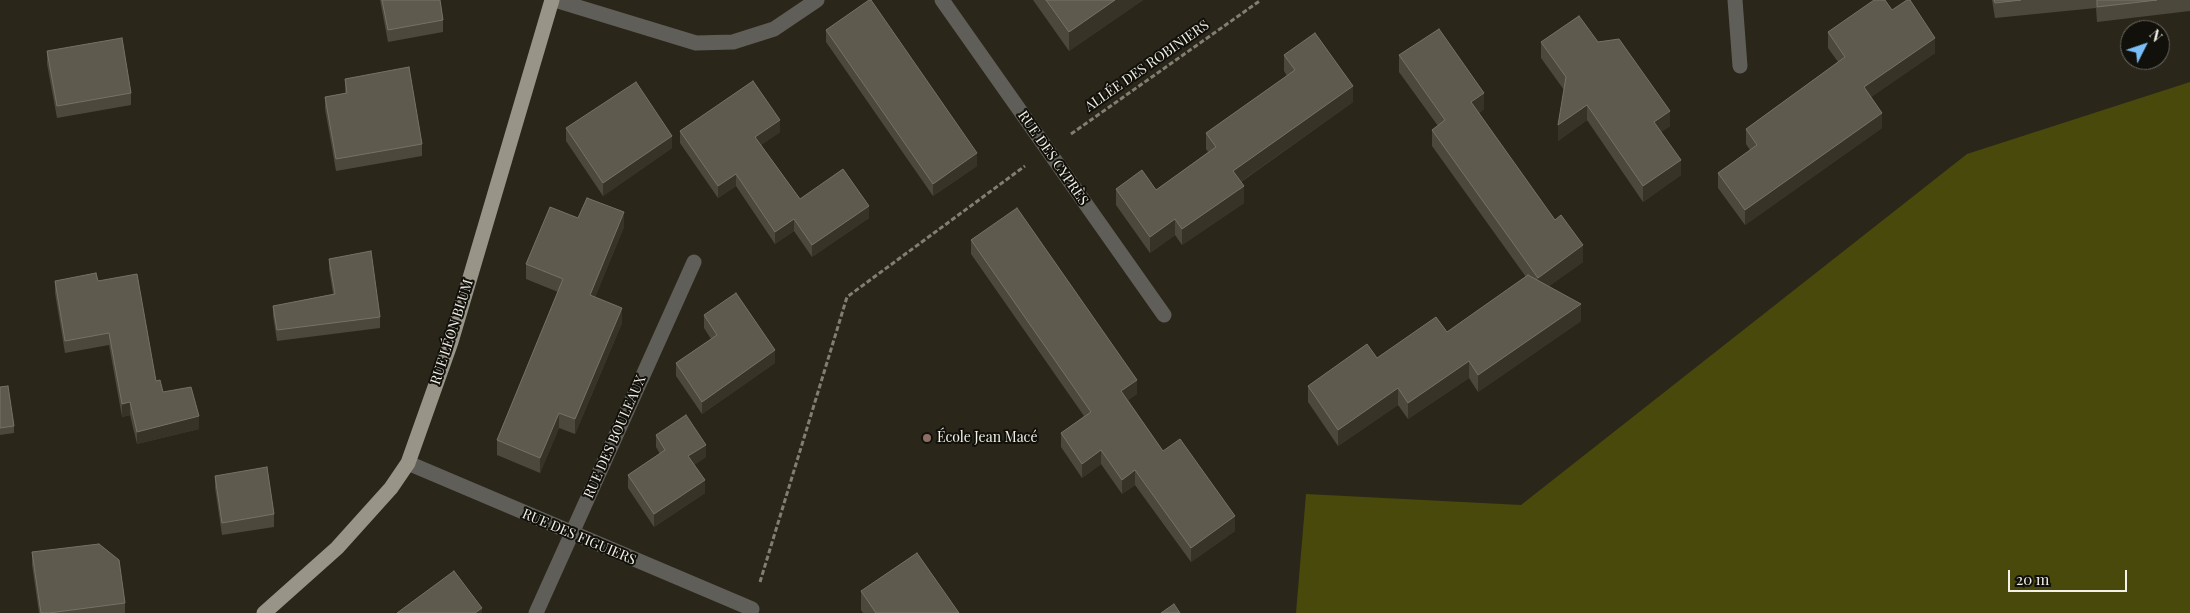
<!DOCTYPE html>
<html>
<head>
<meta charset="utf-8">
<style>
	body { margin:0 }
	#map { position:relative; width:2190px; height:613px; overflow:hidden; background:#2b261a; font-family:"Playfair Display",serif }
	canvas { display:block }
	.north { position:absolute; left:2120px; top:20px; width:50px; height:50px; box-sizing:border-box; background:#11100a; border:1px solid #6b6a63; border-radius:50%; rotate:49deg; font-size:14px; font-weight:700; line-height:20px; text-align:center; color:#f3f1e8 }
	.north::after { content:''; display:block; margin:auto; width:18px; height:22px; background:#7abef8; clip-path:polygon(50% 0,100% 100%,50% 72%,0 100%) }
	.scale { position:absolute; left:2008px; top:570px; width:119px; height:22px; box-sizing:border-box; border:2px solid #f3f1e8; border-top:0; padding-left:6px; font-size:15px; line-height:18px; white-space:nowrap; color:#f3f1e8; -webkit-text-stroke:4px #11100a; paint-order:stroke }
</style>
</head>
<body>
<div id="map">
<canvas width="2190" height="613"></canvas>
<div class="north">N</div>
<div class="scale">20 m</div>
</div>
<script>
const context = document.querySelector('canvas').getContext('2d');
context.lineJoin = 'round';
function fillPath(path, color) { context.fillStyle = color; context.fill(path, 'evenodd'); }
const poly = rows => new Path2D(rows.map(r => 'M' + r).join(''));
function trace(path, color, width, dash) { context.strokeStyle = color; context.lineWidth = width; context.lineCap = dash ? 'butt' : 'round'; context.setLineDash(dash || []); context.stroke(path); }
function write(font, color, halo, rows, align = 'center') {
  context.font = font + ' "Playfair Display",serif'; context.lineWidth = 4; context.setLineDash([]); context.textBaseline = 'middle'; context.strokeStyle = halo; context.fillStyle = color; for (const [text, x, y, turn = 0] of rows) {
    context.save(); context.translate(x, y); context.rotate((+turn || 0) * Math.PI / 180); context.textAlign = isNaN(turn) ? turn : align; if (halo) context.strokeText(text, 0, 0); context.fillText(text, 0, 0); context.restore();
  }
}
const green = poly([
	[2190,82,2190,613,1296,613,1306,494,1521,505,1967,154]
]);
const path = poly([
	[1071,134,1261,0],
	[760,582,847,297,1025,166]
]);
const minor = poly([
	[555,0,696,43,733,42,774,29,817,0],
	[942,0,1164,315],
	[1735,0,1740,66],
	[408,463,752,609],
	[536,613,694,262]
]);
const major = poly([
	[264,613,337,548,391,488,408,463,451,342,552,0]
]);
const wall = poly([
	[380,0,440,0,443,20,443,32,388,42],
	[1033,0,1143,0,1069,51],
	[1992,0,2190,0,2190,11,2097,22,2096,8,1995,18],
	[1892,10,1935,53,1871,97,1882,128,1745,225,1718,188,1718,173,1750,150,1746,144,1746,129,1838,62,1828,48,1828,32],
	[826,30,977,166,933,196,826,42],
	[1541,42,1598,42,1670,126,1661,132,1681,175,1643,202,1587,120,1558,141,1564,90,1541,58],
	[47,51,131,93,131,105,57,118,47,64],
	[1284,55,1353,102,1241,182,1244,203,1182,245,1175,235,1150,253,1116,205,1116,189,1156,190,1208,152,1206,149,1206,133,1287,76,1284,71],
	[1399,55,1484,109,1479,113,1583,262,1549,286,1581,321,1478,392,1469,378,1408,419,1398,405,1338,446,1308,402,1308,386,1377,358,1447,332,1526,277,1432,146,1432,130,1438,126,1399,72],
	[345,79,422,144,422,156,336,171,325,109,325,97,345,93],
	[566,128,672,148,603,196,566,141],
	[680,131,780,132,761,145,800,199,869,218,812,257,794,231,775,244,736,186,718,198,680,143],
	[578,218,624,227,595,297,622,323,575,434,559,428,540,473,497,455,497,440,558,292,526,279,526,264],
	[971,240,1137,394,1128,400,1163,451,1235,531,1191,562,1135,485,1122,494,1101,464,1082,478,1061,447,1061,433,1084,416,971,254],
	[329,259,380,317,380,328,277,341,273,316,273,306,333,294,329,269],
	[55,281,98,281,163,392,199,429,137,444,130,415,122,417,109,345,65,353,55,293],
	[704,315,775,363,702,414,676,376,676,363,711,339,704,328],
	[0,387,14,426,14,433,0,435],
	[656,435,706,457,694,465,705,493,654,527,628,488,628,475,660,454,656,447],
	[215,476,274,514,274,527,222,535,215,488],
	[32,552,125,603,125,613,39,613,32,565],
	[861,591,959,613,863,613,861,610]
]);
const shadedWall = poly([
	[1115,0,1143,0,1069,51,1069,32],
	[1935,38,1935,53,1864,102,1864,87],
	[1353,86,1353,102,1233,187,1233,171],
	[1484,93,1484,109,1471,119,1471,102],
	[1587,105,1587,120,1558,141,1558,125],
	[1670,111,1670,126,1654,137,1654,122],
	[1882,113,1882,128,1745,225,1745,210],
	[780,120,780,132,755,149,755,137],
	[672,136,672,148,603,196,603,183],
	[977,153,977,166,933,196,933,184],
	[1681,160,1681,175,1643,202,1643,186],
	[736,174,736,186,718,198,718,186],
	[1244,186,1244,203,1182,245,1182,229],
	[869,206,869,218,812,257,812,245],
	[624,212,624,227,590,310,590,295],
	[794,219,794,231,775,244,775,232],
	[1175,219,1175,235,1150,253,1150,237],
	[1583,245,1583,262,1538,294,1538,278],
	[1581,304,1581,321,1478,392,1478,375],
	[622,308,622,323,575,434,575,419],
	[775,350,775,363,702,414,702,402],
	[1469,361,1469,378,1408,419,1408,403],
	[1137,380,1137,394,1121,405,1121,391],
	[1398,388,1398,405,1338,446,1338,430],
	[130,402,130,415,122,417,122,404],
	[559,413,559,428,540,473,540,458],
	[199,416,199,429,137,444,137,432],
	[706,445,706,457,688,469,688,456],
	[1101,450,1101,464,1082,478,1082,464],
	[1135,470,1135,485,1122,494,1122,480],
	[705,480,705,493,654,527,654,514],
	[1235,516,1235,531,1191,562,1191,548],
	[482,608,482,613,475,613]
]);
const building = poly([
	[382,0,440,0,443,20,388,30,382,0],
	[869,0,871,0,977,153,933,184,826,30,869,0],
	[1046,0,1115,0,1069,32,1046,0],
	[1874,0,1885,0,1892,10,1907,0,1910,0,1935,38,1864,87,1882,113,1745,210,1718,173,1757,145,1746,129,1845,57,1828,32,1874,0],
	[1994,0,2021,0,1995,3,1994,0],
	[2097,0,2157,0,2097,7,2097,0],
	[1579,16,1598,42,1619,39,1670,111,1654,122,1681,160,1643,186,1587,105,1558,125,1566,77,1541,42,1579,16],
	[1439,29,1484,93,1471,102,1555,220,1561,215,1583,245,1538,278,1432,130,1445,120,1399,55,1439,29],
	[1315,33,1353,86,1233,171,1244,186,1182,229,1175,219,1150,237,1116,189,1142,170,1156,190,1216,147,1206,133,1295,70,1284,55,1315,33],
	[122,38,131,93,57,106,47,51,122,38],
	[409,67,422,144,336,159,325,97,347,93,345,79,409,67],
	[753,81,780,120,755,137,800,199,843,169,869,206,812,245,794,219,775,232,736,174,718,186,680,131,753,81],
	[636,82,672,136,603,183,566,128,636,82],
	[587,198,624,212,590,295,622,308,575,419,559,413,540,458,497,440,563,279,526,264,550,207,578,218,587,198],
	[1017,208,1137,380,1121,391,1163,451,1180,439,1235,516,1191,548,1135,470,1122,480,1101,450,1082,464,1061,433,1091,412,971,240,1017,208],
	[371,251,380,317,277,330,273,306,335,294,329,259,371,251],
	[96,273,98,281,137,274,156,381,160,380,163,392,191,387,199,416,137,432,130,402,122,404,109,333,65,341,55,281,96,273],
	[1528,275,1581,304,1478,375,1469,361,1408,403,1398,388,1338,430,1308,386,1367,344,1377,358,1436,317,1447,332,1528,275],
	[736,293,775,350,702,402,676,363,717,335,704,315,736,293],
	[8,386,14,426,0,428,0,387,8,386],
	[686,415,706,445,688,456,705,480,654,514,628,475,665,450,656,435,686,415],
	[267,467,274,514,222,523,215,476,267,467],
	[99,544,119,560,125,603,49,613,41,613,32,552,99,544],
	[917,553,959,613,876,613,861,591,917,553],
	[454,571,482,608,475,613,397,613,454,571],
	[1174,604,1180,613,1161,613,1174,604]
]);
const markers = [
	[927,438,5,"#8d6e63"]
];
const streetNames = [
	["ALLÉE DES ROBINIERS",1147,66,-35],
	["RUE DES CYPRÈS",1053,158,55],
	["RUE LÉON BLUM",452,332,-72],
	["RUE DES BOULEAUX",615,437,-66],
	["RUE DES FIGUIERS",579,537,23]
];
const poiNames = [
	["École Jean Macé",937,438]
];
fillPath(green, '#48490b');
trace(path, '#817e73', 3, [5, 2.5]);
trace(minor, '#605e58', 15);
trace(major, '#989488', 15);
fillPath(wall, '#4c483b');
fillPath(shadedWall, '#373326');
fillPath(building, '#5e5a4e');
trace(building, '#757266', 1);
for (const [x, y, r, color] of markers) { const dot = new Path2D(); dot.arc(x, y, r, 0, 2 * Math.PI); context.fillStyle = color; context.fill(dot); trace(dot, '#11100a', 2); }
write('14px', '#f3f1e8', '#11100a', streetNames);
write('14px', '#f3f1e8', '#11100a', poiNames, 'left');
</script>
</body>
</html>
